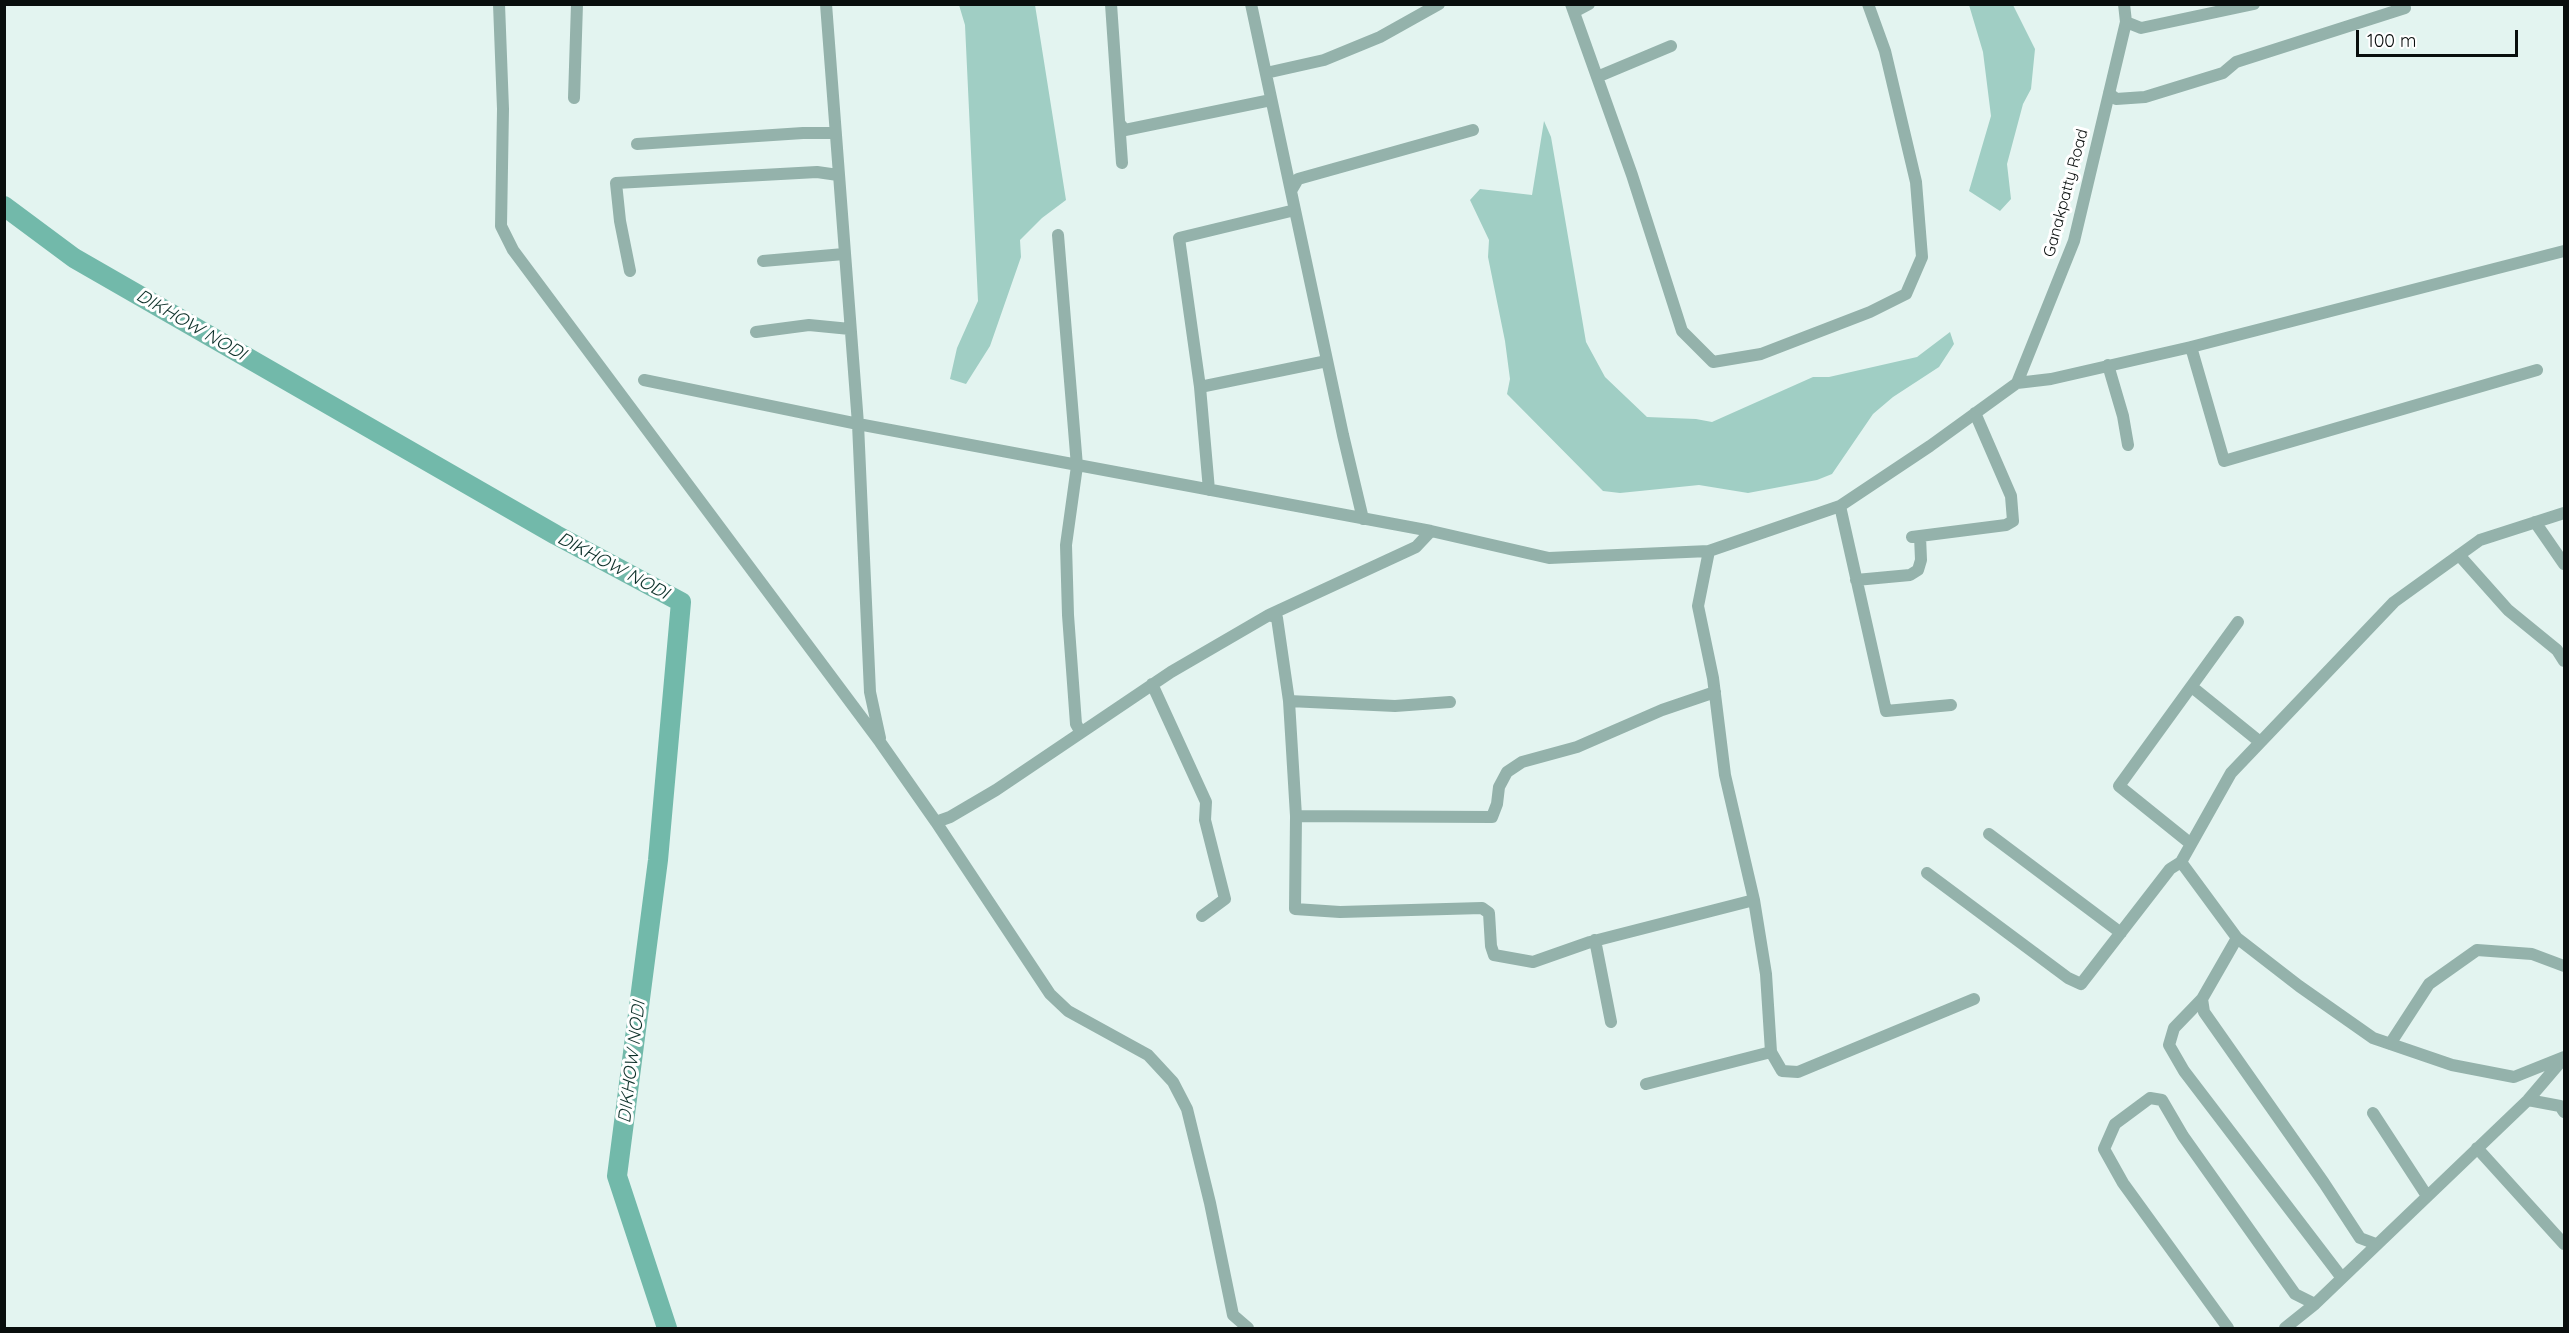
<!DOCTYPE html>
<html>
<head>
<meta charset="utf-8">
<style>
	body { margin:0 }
	#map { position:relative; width:2569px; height:1333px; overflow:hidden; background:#e3f4f0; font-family:Quicksand,sans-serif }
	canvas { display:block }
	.frame { position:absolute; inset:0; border:6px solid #090e0d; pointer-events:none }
	.scale { position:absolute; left:2356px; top:30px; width:162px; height:27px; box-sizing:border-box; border:3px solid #090e0d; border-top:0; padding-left:8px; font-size:18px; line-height:21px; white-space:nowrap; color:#090e0d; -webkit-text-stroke:4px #fff; paint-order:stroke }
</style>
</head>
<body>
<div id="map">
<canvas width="2569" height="1333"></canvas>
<div class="frame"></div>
<div class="scale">100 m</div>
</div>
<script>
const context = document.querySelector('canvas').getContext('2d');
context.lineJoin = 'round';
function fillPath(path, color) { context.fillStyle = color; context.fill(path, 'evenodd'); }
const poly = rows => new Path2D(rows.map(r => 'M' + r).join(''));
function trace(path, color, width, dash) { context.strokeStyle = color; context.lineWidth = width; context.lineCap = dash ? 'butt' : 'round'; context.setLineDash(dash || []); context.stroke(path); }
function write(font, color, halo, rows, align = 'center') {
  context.font = font + ' Quicksand,sans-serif'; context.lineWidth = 6; context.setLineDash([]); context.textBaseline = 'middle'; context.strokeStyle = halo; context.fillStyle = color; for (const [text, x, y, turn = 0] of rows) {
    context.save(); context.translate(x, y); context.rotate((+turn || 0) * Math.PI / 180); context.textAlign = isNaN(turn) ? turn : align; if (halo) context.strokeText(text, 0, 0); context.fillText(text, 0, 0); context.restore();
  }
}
const green = poly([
	[959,5,1035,5,1066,200,1042,218,1020,240,1021,257,990,346,966,384,950,379,957,348,978,301,965,25],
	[1969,5,2013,5,2035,49,2031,89,2023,104,2007,164,2011,199,2000,211,1969,191,1991,116,1983,52],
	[1544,121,1551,137,1556,166,1586,342,1605,377,1647,417,1696,419,1712,422,1813,377,1829,377,1917,357,1950,332,1954,344,1939,367,1893,397,1873,414,1832,474,1817,480,1748,493,1699,485,1620,493,1603,491,1507,394,1510,379,1505,341,1488,257,1489,240,1470,200,1480,189,1532,195]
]);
const river = poly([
	[4,206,74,258,556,535,681,602,658,860,617,1176,667,1328]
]);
const street = poly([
	[499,4,503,109,501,226,513,250,880,742,936,822,1050,994,1068,1011,1148,1055,1173,1082,1187,1109,1210,1203,1233,1315,1248,1328],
	[826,4,858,424,870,692,880,738],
	[1111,4,1122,163],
	[1251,4,1343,435,1363,519],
	[1571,4,1632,175,1682,331,1713,362,1761,354,1870,312,1906,294,1922,257,1916,182,1885,51,1868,4],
	[1574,12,1589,4],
	[2126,22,2141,28,2254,4],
	[1266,73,1324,60,1380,37,1439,4],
	[1597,77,1671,46],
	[2109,93,2116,99,2145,97,2223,73,2236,62,2405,8],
	[574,98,577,4],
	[1120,124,1125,130,1271,100],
	[637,144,803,133,835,133],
	[1291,191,1298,179,1473,130],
	[1058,235,1077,466,1066,545,1068,615,1076,724,1080,731],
	[763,261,844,254],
	[630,271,620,221,616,183,817,172,838,175],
	[756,332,809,325,850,329],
	[2191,347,2224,461,2537,370],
	[2108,365,2123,416,2128,445],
	[644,380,858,424,1431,531,1549,558,1709,551,1840,506,1930,446,2017,383,2051,379,2191,347,2564,251],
	[2017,383,2074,241,2126,22,2124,4],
	[1200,387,1327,361],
	[1209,490,1200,387,1179,238,1295,210],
	[1840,506,1886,711,1951,705],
	[2564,513,2480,540,2394,602,2231,773,2181,862,2237,938,2299,986,2373,1038,2452,1065,2514,1077,2564,1057],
	[2535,522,2564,564],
	[1912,537,2006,525,2013,521,2011,496,1975,413],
	[1709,551,1698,606,1713,678,1725,775,1754,900,1766,974,1771,1052,1782,1071,1798,1072,1974,999],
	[2459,555,2508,610,2557,650,2564,661],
	[1856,580,1910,575,1918,570,1921,560,1920,536],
	[1269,615,1277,618,1289,701,1296,816,1295,909,1340,912,1482,908,1489,913,1491,946,1494,955,1533,962,1590,942,1754,900],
	[1152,684,1206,802,1205,820,1225,899,1202,916],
	[2192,687,2260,742],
	[1289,701,1395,706,1450,702],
	[1296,816,1492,817,1497,804,1499,787,1507,772,1522,762,1577,747,1662,710,1715,692],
	[936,822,950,817,996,790,1171,672,1269,615,1416,547,1431,531],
	[1989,834,2121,933],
	[2191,844,2119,786,2238,622],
	[1927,873,2068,978,2081,984,2170,869,2181,862],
	[2237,938,2202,999,2204,1012,2324,1183,2360,1238,2376,1244],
	[1595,940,1611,1022],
	[2202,999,2174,1028,2169,1045,2184,1071,2342,1278],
	[2390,1044,2429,984,2477,950,2532,954,2564,966],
	[1646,1084,1771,1052],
	[2528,1100,2560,1106,2564,1112],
	[2373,1113,2427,1196],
	[2477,1148,2564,1244],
	[2228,1328,2123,1183,2104,1149,2115,1124,2150,1098,2162,1100,2183,1136,2295,1294,2315,1304],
	[2285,1328,2315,1304,2528,1100,2563,1059]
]);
const streetNames = [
	["Ganakpatty Road",2066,193,-75]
];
const waterNames = [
	["DIKHOW NODI",191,325,30],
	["DIKHOW NODI",613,566,28],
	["DIKHOW NODI",632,1062,-83]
];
fillPath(green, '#a0cec4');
trace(river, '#72b9aa', 20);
trace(street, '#94b2ab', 12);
write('16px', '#090e0d', '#fff', streetNames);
write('italic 18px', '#0e312a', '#fff', waterNames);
</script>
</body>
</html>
